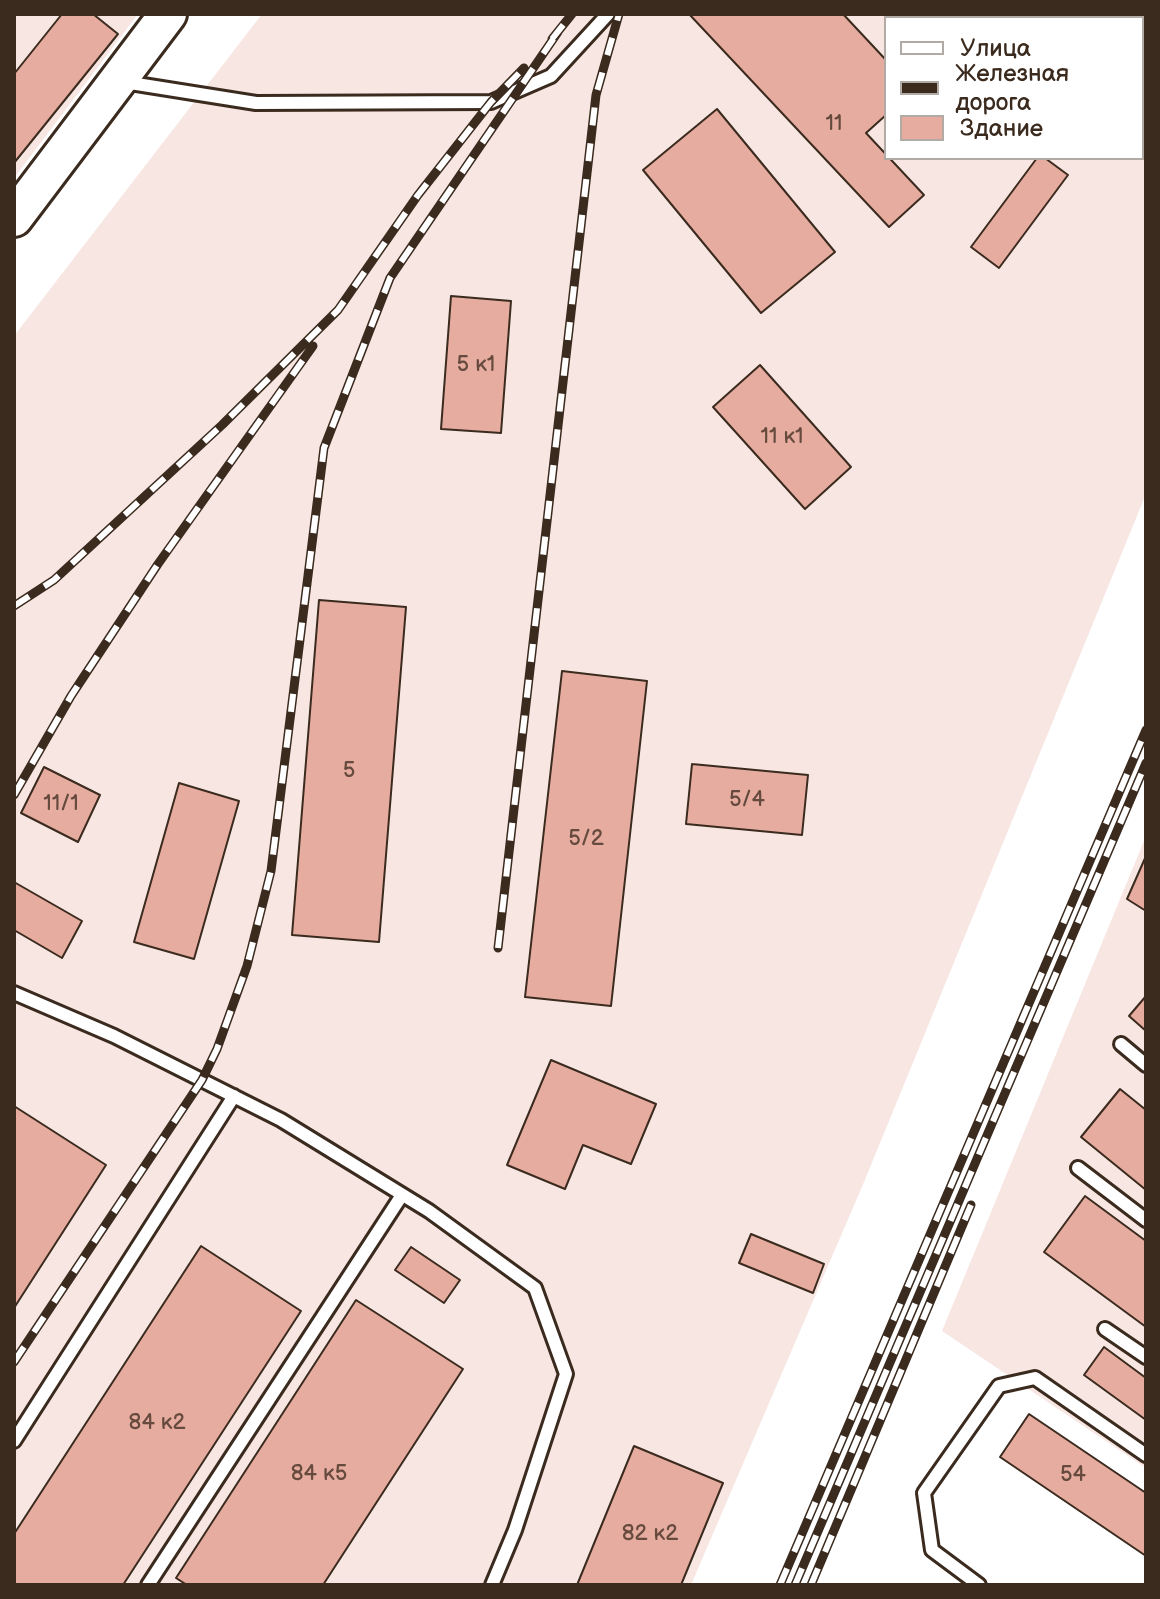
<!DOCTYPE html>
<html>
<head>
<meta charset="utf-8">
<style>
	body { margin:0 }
	#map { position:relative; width:1160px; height:1599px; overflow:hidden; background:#fff; font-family:"Balsamiq Sans",sans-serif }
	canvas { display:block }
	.frame { position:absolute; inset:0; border:16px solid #3b2a1e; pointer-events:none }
	.legend { position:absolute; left:884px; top:16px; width:260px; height:144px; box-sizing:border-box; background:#fff; border:2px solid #b1aaa5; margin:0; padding:10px 14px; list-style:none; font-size:24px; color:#3b2a1e }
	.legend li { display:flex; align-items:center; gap:16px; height:40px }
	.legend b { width:40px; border:2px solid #b1aaa5 }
</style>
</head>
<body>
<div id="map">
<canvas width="1160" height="1599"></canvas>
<div class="frame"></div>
<ul class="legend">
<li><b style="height:10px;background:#fff"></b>Улица</li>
<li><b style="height:10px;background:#3b2a1e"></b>Железная дорога</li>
<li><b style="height:22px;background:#e5ac9f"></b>Здание</li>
</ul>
</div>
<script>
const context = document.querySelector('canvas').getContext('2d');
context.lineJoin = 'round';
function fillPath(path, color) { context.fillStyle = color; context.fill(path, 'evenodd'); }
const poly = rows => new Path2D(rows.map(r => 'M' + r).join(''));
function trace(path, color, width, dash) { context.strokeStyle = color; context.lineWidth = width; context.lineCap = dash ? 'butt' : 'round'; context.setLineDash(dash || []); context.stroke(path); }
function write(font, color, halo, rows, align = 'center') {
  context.font = font + ' "Balsamiq Sans",sans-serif'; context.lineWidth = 6; context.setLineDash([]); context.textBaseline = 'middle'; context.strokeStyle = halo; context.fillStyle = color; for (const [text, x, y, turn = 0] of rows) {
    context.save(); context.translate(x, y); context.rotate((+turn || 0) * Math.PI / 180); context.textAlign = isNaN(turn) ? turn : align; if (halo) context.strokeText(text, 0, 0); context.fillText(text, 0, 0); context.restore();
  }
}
const built = poly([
	[14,14,138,14,14,178],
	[262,14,1146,14,1146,494,864,1182,691,1585,14,1585,14,336],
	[886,18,1142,18,1142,158,886,158],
	[1146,836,1146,1468,942,1331]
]);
const building = poly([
	[62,14,93,14,118,34,14,163,14,74,62,14],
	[689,14,843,14,886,60,886,115,866,133,924,195,889,227,689,14],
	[717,109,835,252,761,313,643,170,717,109],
	[1037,158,1045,158,1068,175,999,268,971,247,1037,158],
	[451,296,511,301,501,433,441,429,451,296],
	[760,365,851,467,805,509,713,407,760,365],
	[319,600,406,607,379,942,292,935,319,600],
	[562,671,647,681,611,1006,525,997,562,671],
	[692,764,808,775,802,835,686,824,692,764],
	[44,767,100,795,78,842,21,813,44,767],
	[179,783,239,801,194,959,134,942,179,783],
	[1146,856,1146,911,1127,899,1146,856],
	[14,882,82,921,62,958,14,930,14,882],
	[1146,996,1146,1031,1129,1016,1146,996],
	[551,1060,656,1104,631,1164,583,1145,565,1189,507,1165,551,1060],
	[1120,1089,1146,1110,1146,1190,1081,1137,1120,1089],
	[14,1106,106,1165,14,1308,14,1106],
	[1085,1196,1146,1241,1146,1327,1044,1252,1085,1196],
	[751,1234,824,1264,813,1293,739,1263,751,1234],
	[201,1246,301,1311,123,1585,14,1585,14,1534,201,1246],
	[411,1247,460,1280,444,1303,395,1270,411,1247],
	[356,1300,463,1369,323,1585,187,1585,176,1578,356,1300],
	[1104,1347,1146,1378,1146,1420,1084,1375,1104,1347],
	[1029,1414,1146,1493,1146,1556,1000,1457,1029,1414],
	[634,1446,723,1483,681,1585,577,1585,634,1446]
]);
const lane = poly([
	[920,14,934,18],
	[991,18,1001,14],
	[124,82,256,103,491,102,551,76,608,14],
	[14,993,114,1036,281,1120,429,1211,535,1288,566,1374,515,1530,492,1585],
	[1121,1044,1146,1065],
	[1078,1168,1146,1220],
	[1105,1329,1146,1357],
	[14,1441,234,1096],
	[148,1585,402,1195],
	[979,1585,932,1550,924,1493,999,1386,1035,1378,1146,1455]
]);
const secondary = poly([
	[14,218,168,14]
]);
const rail = poly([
	[552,39,572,14],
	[14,606,54,580,222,425,338,310,418,195,491,102,524,68],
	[14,795,71,696,158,564,313,346],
	[498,948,596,95,619,14],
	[14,1362,202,1080,217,1049,247,966,271,871,324,448,390,278,558,32],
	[780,1585,1146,730],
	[795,1585,1146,763],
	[811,1585,971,1205]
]);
const numberNames = [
	["11",834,124],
	["5 к1",476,365],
	["11 к1",782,437],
	["5",349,771],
	["5/4",747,800],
	["11/1",61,804],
	["5/2",586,839],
	["84 к2",157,1423],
	["84 к5",319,1474],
	["54",1073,1475],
	["82 к2",650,1534]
];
fillPath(built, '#f7e6e2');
fillPath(building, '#e5ac9f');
trace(building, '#3b2a1e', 2);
trace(lane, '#3b2a1e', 18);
trace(secondary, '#3b2a1e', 42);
trace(lane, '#fff', 12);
trace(secondary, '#fff', 36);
trace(rail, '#3b2a1e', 9);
trace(rail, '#fff', 6, [18]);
write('22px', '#664a3e', null, numberNames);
</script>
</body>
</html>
